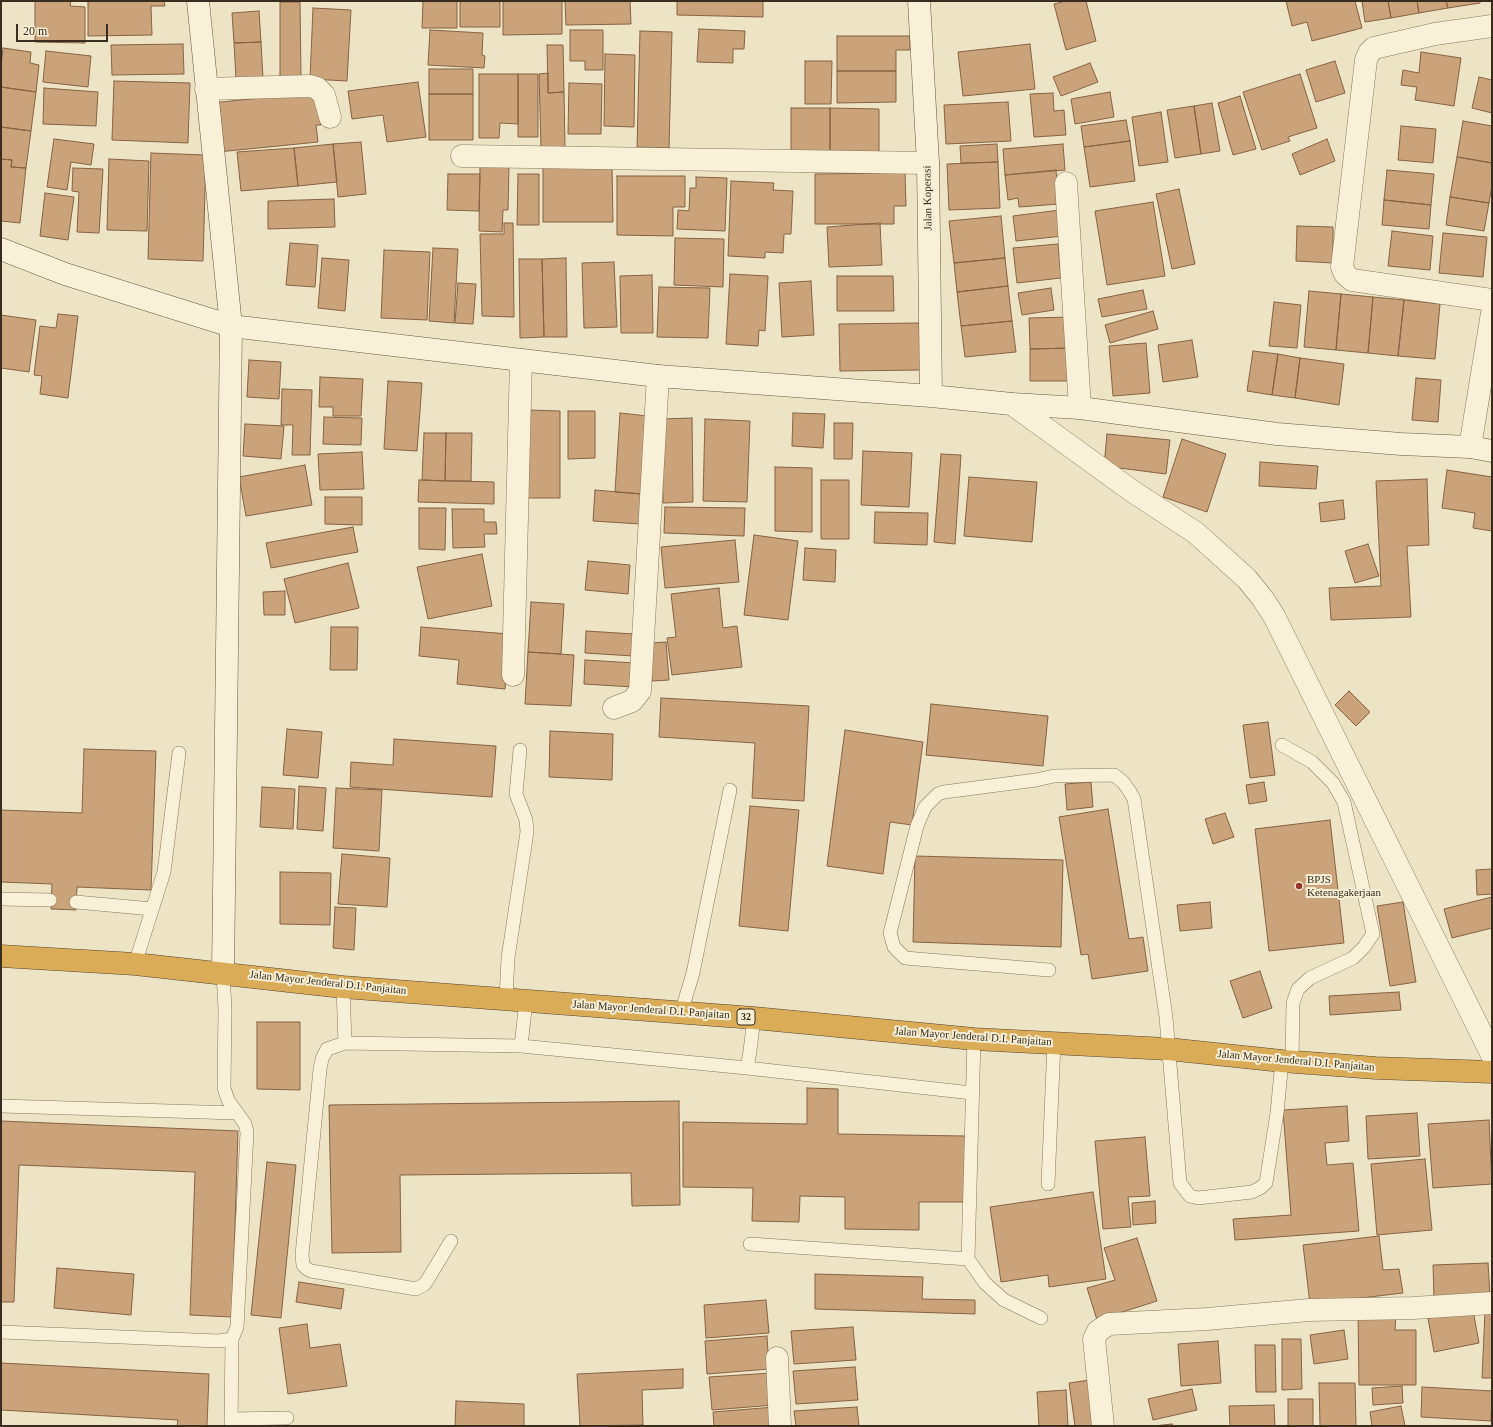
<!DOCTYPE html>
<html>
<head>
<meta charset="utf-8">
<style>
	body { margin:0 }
	#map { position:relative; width:1493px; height:1427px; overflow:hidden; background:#ede4c5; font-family:"Times New Roman",serif }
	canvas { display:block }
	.frame { position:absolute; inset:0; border:2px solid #382d1f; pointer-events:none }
	.scale { position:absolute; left:16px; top:24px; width:92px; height:18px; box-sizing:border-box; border:2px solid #382d1f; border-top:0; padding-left:5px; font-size:12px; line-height:14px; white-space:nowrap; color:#382d1f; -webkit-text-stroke:3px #f5eed4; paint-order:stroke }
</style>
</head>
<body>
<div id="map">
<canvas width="1493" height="1427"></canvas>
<div class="frame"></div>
<div class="scale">20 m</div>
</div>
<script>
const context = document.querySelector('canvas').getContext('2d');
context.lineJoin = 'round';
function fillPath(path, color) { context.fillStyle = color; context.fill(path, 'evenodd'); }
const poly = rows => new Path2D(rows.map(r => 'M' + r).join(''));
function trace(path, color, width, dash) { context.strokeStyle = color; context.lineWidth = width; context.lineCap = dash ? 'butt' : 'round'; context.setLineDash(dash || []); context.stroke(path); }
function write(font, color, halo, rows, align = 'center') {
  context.font = font + ' "Times New Roman",serif'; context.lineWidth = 4; context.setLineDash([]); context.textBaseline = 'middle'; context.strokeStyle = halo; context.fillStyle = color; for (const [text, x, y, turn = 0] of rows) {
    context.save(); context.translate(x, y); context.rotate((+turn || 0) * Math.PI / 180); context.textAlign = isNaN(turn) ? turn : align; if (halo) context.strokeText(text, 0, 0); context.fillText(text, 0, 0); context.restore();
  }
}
const building = poly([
	[35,1,71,1,70,6,85,7,85,43,35,42,35,1],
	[88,1,164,1,165,6,151,6,152,35,88,36,88,1],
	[423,1,457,1,457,28,422,28,423,1],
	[460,1,500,1,500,27,460,27,460,1],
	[503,1,562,1,562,34,503,35,503,1],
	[565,1,630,1,631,24,566,25,565,1],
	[677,1,763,1,763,17,677,15,677,1],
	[1066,1,1086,1,1096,41,1066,50,1054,4,1066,1],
	[1286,1,1355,1,1362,28,1312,41,1307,22,1292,26,1286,1],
	[1362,1,1388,1,1391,18,1365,22,1362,1],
	[1388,1,1417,1,1419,13,1391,18,1388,1],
	[1417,1,1446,1,1448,8,1419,13,1417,1],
	[1446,1,1480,1,1480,3,1448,8,1446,1],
	[280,2,300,2,301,76,280,77,280,2],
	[313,8,351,10,347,81,310,79,313,8],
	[259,11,261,42,234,43,232,13,259,11],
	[699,29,745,31,744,49,733,49,733,63,697,62,699,29],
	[430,30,483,33,482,55,485,56,484,68,428,65,430,30],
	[570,30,603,30,603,70,585,70,585,61,570,61,570,30],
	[640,31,672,32,669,148,637,147,640,31],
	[837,36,910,36,910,50,896,50,896,71,837,71,837,36],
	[261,42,263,78,236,79,234,43,261,42],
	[183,44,184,74,112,75,111,45,183,44],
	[1030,44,1035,89,963,96,958,52,1030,44],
	[547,45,563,45,564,92,548,93,547,45],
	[3,48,31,52,30,63,39,65,36,92,1,87,1,67,3,48],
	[46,51,91,56,88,87,43,82,46,51],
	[1421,52,1461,58,1454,106,1415,100,1417,87,1401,85,1403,70,1419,73,1421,52],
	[605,54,635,55,634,127,604,126,605,54],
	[805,61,832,61,831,104,805,104,805,61],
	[1335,61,1345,93,1316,102,1306,70,1335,61],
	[1090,63,1098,82,1061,96,1053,77,1090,63],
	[429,69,473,69,473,94,429,94,429,69],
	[837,71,896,71,896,102,837,103,837,71],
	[548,73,548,93,564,92,565,147,541,147,539,74,548,73],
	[479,74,518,74,518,124,500,123,499,138,479,138,479,74],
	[518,74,538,74,538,137,518,137,518,74],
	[1300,74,1317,128,1288,137,1290,141,1262,150,1243,92,1300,74],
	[1479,77,1492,80,1492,113,1472,108,1479,77],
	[114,81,190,83,188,143,112,140,114,81],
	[418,82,426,137,387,142,383,115,352,119,348,91,418,82],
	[569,83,602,84,601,134,568,134,569,83],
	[1,87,36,92,31,131,1,127,1,87],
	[44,88,98,92,96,126,43,124,44,88],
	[317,92,321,125,316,125,318,142,218,152,212,103,317,92],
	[1110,92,1114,117,1075,124,1071,99,1110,92],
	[1053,93,1054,111,1064,110,1066,135,1034,137,1030,94,1053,93],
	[429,94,473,94,473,140,429,140,429,94],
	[1240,96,1256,149,1233,155,1218,103,1240,96],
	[1008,102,1011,141,946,144,944,105,1008,102],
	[1212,103,1220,151,1201,154,1194,106,1212,103],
	[1194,106,1201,154,1175,158,1167,110,1194,106],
	[791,108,830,108,830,152,791,152,791,108],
	[830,108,879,109,879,152,830,152,830,108],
	[1161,112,1168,162,1139,166,1132,117,1161,112],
	[1126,120,1130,141,1084,147,1081,126,1126,120],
	[1463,121,1492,126,1492,163,1457,157,1463,121],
	[1401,126,1436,129,1433,163,1398,160,1401,126],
	[1,127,31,131,26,168,11,167,12,160,1,159,1,127],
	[54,139,94,144,91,165,71,162,67,190,47,187,54,139],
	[1327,139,1335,161,1300,175,1292,154,1327,139],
	[1130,141,1135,181,1090,187,1084,147,1130,141],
	[361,142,366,194,338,197,333,144,361,142],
	[333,144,337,182,298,186,294,148,333,144],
	[997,144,998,162,961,163,960,146,997,144],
	[1063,144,1065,170,1005,175,1003,149,1063,144],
	[294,148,298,186,241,191,237,152,294,148],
	[151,153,206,155,203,261,148,259,151,153],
	[1457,157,1492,163,1492,185,1489,203,1450,197,1457,157],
	[1,159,12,160,11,167,26,168,20,223,1,221,1,159],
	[109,159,149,161,147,231,107,230,109,159],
	[998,162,1000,208,949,210,947,164,998,162],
	[480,165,509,165,508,210,503,210,502,232,479,231,480,165],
	[543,165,612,165,613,222,543,222,543,165],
	[73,168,103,169,99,233,77,232,79,192,72,191,73,168],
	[1056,170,1059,204,1019,207,1018,198,1008,200,1005,175,1056,170],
	[1387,170,1434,174,1431,205,1384,200,1387,170],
	[905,173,906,206,894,206,894,224,815,224,815,174,905,173],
	[448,174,480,174,479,211,447,210,448,174],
	[518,174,539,174,539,225,517,225,518,174],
	[617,176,685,176,685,207,673,207,673,236,617,235,617,176],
	[696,177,727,178,725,231,677,229,678,210,689,211,690,188,696,188,696,177],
	[731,181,774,183,773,190,793,191,791,234,784,234,783,253,765,252,765,258,728,256,731,181],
	[1179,189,1195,264,1172,269,1156,194,1179,189],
	[45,193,74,197,68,240,40,236,45,193],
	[1450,197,1489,203,1484,231,1446,225,1450,197],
	[334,199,335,227,268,229,268,201,334,199],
	[1384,200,1431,205,1429,229,1382,225,1384,200],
	[1153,202,1165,276,1107,285,1095,211,1153,202],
	[1060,210,1063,236,1016,241,1013,216,1060,210],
	[1001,216,1005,258,954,263,949,221,1001,216],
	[504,223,513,223,514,317,482,316,480,234,504,234,504,223],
	[880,223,882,265,829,267,827,227,880,223],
	[1297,226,1333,227,1333,263,1296,261,1297,226],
	[1392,231,1433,236,1430,270,1388,266,1392,231],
	[1443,233,1487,237,1483,277,1439,273,1443,233],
	[675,238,724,239,723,287,674,285,675,238],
	[290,243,318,245,315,287,286,285,290,243],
	[1058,244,1061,278,1017,283,1013,248,1058,244],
	[433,248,458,249,454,323,429,321,433,248],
	[384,250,430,252,427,320,381,318,384,250],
	[322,258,349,260,345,311,318,308,322,258],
	[566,258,567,337,544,337,542,259,566,258],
	[1005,258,1008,286,957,292,954,263,1005,258],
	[519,259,542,259,544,337,520,338,519,259],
	[614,262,617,327,584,328,582,263,614,262],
	[730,274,768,276,765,331,759,330,758,346,726,344,730,274],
	[652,275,653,333,621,333,620,276,652,275],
	[837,276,893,276,894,311,837,311,837,276],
	[811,281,814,335,782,337,779,283,811,281],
	[458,283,476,284,473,324,455,323,458,283],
	[1008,286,1012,321,961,326,957,292,1008,286],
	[659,287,710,288,708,338,657,337,659,287],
	[1051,288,1054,310,1022,315,1018,293,1051,288],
	[1143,290,1147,309,1102,317,1098,299,1143,290],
	[1309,291,1341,294,1336,350,1304,347,1309,291],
	[1341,294,1373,297,1368,353,1336,350,1341,294],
	[1373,297,1404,300,1398,356,1368,353,1373,297],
	[1404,300,1440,304,1435,359,1398,356,1404,300],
	[1274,302,1301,305,1297,348,1269,346,1274,302],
	[1153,311,1158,329,1110,343,1105,325,1153,311],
	[58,314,78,316,68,398,40,394,42,376,34,375,40,326,56,328,58,314],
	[1,315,36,320,29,372,1,368,1,315],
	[1072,317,1072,348,1030,349,1029,318,1072,317],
	[1012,321,1016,352,965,357,961,326,1012,321],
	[920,323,921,370,840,371,839,324,920,323],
	[1192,340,1198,377,1163,382,1158,345,1192,340],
	[1146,343,1150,393,1113,396,1109,346,1146,343],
	[1072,348,1073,381,1030,381,1030,349,1072,348],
	[1253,351,1278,354,1272,395,1247,391,1253,351],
	[1278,354,1300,358,1295,398,1272,395,1278,354],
	[1300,358,1344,364,1339,405,1295,398,1300,358],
	[249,360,281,362,279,399,247,397,249,360],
	[320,377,363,379,361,416,333,416,333,407,319,407,320,377],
	[1416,378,1441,380,1438,422,1412,420,1416,378],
	[388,381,422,383,417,451,384,449,388,381],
	[282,389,312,390,310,455,292,455,293,425,281,425,282,389],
	[528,410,560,411,560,498,528,498,528,410],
	[568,411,595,411,595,458,568,459,568,411],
	[620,413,648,416,642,494,615,492,620,413],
	[793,413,825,414,823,448,792,446,793,413],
	[324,417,362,418,361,445,323,444,324,417],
	[692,418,693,502,663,503,661,419,692,418],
	[705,419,750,421,747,502,703,501,705,419],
	[834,423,853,423,852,459,834,459,834,423],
	[245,424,284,426,281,459,243,456,245,424],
	[424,433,446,433,445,481,422,480,424,433],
	[446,433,472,433,471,481,445,481,446,433],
	[1107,434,1170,440,1166,474,1104,466,1107,434],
	[1182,439,1226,454,1207,512,1163,497,1182,439],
	[863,451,912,453,909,507,861,505,863,451],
	[362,452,364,489,320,490,318,454,362,452],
	[941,454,961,455,955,544,934,542,941,454],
	[1260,462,1318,466,1316,489,1259,486,1260,462],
	[305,465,312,505,246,516,239,477,305,465],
	[775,467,812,468,812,532,775,531,775,467],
	[1447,470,1492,477,1492,531,1473,528,1475,513,1442,508,1447,470],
	[969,477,1037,482,1032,542,964,536,969,477],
	[1427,479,1429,545,1407,546,1411,617,1331,620,1329,588,1381,586,1376,481,1427,479],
	[419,480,494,482,494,504,418,502,419,480],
	[821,480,849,480,849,539,821,539,821,480],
	[595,490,642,494,640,524,593,521,595,490],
	[325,497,362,497,362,525,325,524,325,497],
	[1343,500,1345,519,1321,522,1319,503,1343,500],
	[665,507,745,508,744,536,664,533,665,507],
	[419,508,446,508,445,550,419,549,419,508],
	[452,509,484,509,484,522,496,522,497,534,484,534,485,547,453,548,452,509],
	[875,512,928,513,927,545,874,543,875,512],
	[353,527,358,552,271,568,266,543,353,527],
	[754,535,798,541,788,620,744,615,754,535],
	[735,540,739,582,665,588,661,547,735,540],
	[1368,544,1379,576,1355,583,1345,551,1368,544],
	[805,548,836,550,835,582,803,580,805,548],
	[482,554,492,606,428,619,417,567,482,554],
	[588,561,630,565,628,594,585,590,588,561],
	[348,563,359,608,295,623,284,579,348,563],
	[719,588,723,628,737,626,742,667,672,675,667,638,676,637,671,594,719,588],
	[285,591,285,615,264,615,263,592,285,591],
	[531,602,564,604,561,654,528,652,531,602],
	[331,627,358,627,357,670,330,670,331,627],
	[421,627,509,634,505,689,457,684,459,660,419,656,421,627],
	[586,631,634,634,633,656,585,653,586,631],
	[666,642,669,680,652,681,649,643,666,642],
	[528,652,574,655,571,706,525,704,528,652],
	[585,660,635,663,633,687,584,684,585,660],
	[1349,691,1370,712,1356,726,1335,705,1349,691],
	[661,698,809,706,804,801,752,798,755,743,659,737,661,698],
	[931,704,1048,716,1043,766,926,755,931,704],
	[1268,722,1275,775,1250,778,1243,725,1268,722],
	[287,729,322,732,318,778,283,775,287,729],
	[845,730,923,742,912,825,890,822,883,874,827,866,845,730],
	[550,731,613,734,612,780,549,777,550,731],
	[394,739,496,746,492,797,350,787,351,762,393,765,394,739],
	[84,749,156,751,151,890,77,887,76,910,51,909,52,884,1,882,1,810,82,813,84,749],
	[1091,782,1093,807,1067,810,1065,784,1091,782],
	[1264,782,1267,801,1249,804,1246,785,1264,782],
	[299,786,326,788,323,831,297,829,299,786],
	[262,787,295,789,293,829,260,827,262,787],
	[336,788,382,790,379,851,333,848,336,788],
	[750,806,799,810,788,931,739,926,750,806],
	[1108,809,1129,939,1143,937,1148,971,1092,979,1088,954,1081,955,1059,817,1108,809],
	[1225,813,1234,837,1213,844,1205,819,1225,813],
	[1330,820,1344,943,1269,951,1255,829,1330,820],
	[342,854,390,858,387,907,338,904,342,854],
	[915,856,1063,860,1061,947,913,942,915,856],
	[1492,869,1492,894,1477,895,1476,870,1492,869],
	[280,872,331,873,330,925,280,924,280,872],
	[1492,897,1492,928,1452,938,1444,909,1492,897],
	[1210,902,1212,928,1180,931,1177,905,1210,902],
	[1403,902,1416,982,1390,986,1377,906,1403,902],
	[335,907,356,908,354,950,333,948,335,907],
	[1260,971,1272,1008,1243,1018,1230,981,1260,971],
	[1399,992,1401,1010,1330,1015,1329,996,1399,992],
	[257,1022,300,1022,300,1090,257,1089,257,1022],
	[807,1088,838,1089,838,1134,965,1136,964,1202,919,1202,919,1230,845,1229,845,1197,800,1196,799,1222,752,1221,753,1188,683,1187,683,1122,807,1124,807,1088],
	[679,1101,680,1205,632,1206,631,1173,400,1175,401,1252,332,1253,329,1105,679,1101],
	[1347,1106,1349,1141,1325,1143,1327,1165,1353,1163,1359,1231,1235,1240,1233,1219,1291,1215,1283,1110,1347,1106],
	[1417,1113,1420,1156,1368,1159,1366,1116,1417,1113],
	[1489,1120,1492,1184,1433,1188,1428,1124,1489,1120],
	[1,1121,238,1131,232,1317,190,1315,195,1172,19,1165,14,1302,1,1302,1,1121],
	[1145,1137,1150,1196,1128,1197,1131,1227,1103,1229,1095,1141,1145,1137],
	[1425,1159,1432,1230,1377,1235,1371,1164,1425,1159],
	[267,1162,296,1165,281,1318,251,1315,267,1162],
	[1093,1192,1106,1279,1049,1287,1048,1275,1001,1282,990,1207,1093,1192],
	[1155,1201,1156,1223,1133,1225,1132,1203,1155,1201],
	[1379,1236,1383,1270,1399,1269,1403,1293,1310,1304,1303,1245,1379,1236],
	[1137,1238,1157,1301,1097,1320,1087,1288,1115,1280,1104,1248,1137,1238],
	[1488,1263,1490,1296,1434,1299,1433,1265,1488,1263],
	[57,1268,134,1274,131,1315,54,1308,57,1268],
	[815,1274,923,1277,922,1299,975,1300,975,1314,815,1309,815,1274],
	[299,1282,344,1289,341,1309,296,1302,299,1282],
	[766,1300,769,1333,706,1338,704,1305,766,1300],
	[1473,1310,1479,1343,1434,1352,1428,1318,1473,1310],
	[1485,1312,1492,1313,1492,1378,1482,1378,1485,1312],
	[1358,1313,1396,1313,1395,1330,1416,1330,1416,1385,1359,1385,1358,1313],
	[307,1324,310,1348,340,1344,347,1386,288,1394,279,1328,307,1324],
	[853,1327,856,1360,794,1364,791,1331,853,1327],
	[1344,1330,1348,1359,1314,1364,1310,1335,1344,1330],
	[767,1336,769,1369,707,1374,705,1341,767,1336],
	[1282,1339,1301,1339,1302,1389,1282,1390,1282,1339],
	[1218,1341,1221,1383,1181,1386,1178,1344,1218,1341],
	[1255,1345,1275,1345,1276,1392,1256,1392,1255,1345],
	[1,1363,209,1374,207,1426,177,1426,178,1420,1,1410,1,1363],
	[855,1367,858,1400,796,1404,793,1371,855,1367],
	[683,1369,683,1388,642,1390,643,1425,580,1426,577,1374,683,1369],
	[772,1373,774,1405,712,1410,709,1377,772,1373],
	[1090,1380,1097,1426,1075,1426,1069,1383,1090,1380],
	[1319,1383,1355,1383,1356,1426,1320,1426,1319,1383],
	[1402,1386,1403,1403,1373,1405,1372,1388,1402,1386],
	[1422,1387,1492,1391,1491,1421,1421,1417,1422,1387],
	[1192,1389,1197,1410,1153,1420,1148,1399,1192,1389],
	[1066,1390,1068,1426,1039,1426,1037,1392,1066,1390],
	[1288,1399,1313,1399,1313,1426,1288,1426,1288,1399],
	[456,1401,524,1404,524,1426,455,1426,456,1401],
	[1274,1405,1275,1426,1230,1426,1229,1406,1274,1405],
	[1401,1406,1405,1426,1372,1426,1370,1412,1401,1406],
	[775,1407,777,1426,714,1426,713,1412,775,1407],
	[857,1407,859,1426,796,1426,794,1411,857,1407],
	[1172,1424,1173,1426,1154,1426,1172,1424]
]);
const lane = poly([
	[1282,745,1312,762,1333,783,1344,802,1373,934,1364,947,1353,958,1310,978,1298,989,1293,1003,1292,1062],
	[1,899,50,900],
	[76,902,152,909],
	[135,964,164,872,179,753],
	[1049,970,905,958,894,947,890,933,917,826,925,807,938,794,944,792,1036,780,1054,776,1114,775,1123,782,1130,792,1134,799,1166,1017,1180,1183,1190,1196,1198,1198,1252,1192,1260,1188,1266,1183,1277,1113,1282,1061],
	[343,987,345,1043],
	[506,998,508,958,527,832,526,820,516,794,520,750],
	[681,1013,693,973,730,790],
	[974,1039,968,1259,985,1283,1004,1300,1041,1318],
	[521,1046,526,1001],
	[747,1068,750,1051,754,1018],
	[1,1106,237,1113],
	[1048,1184,1054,1043],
	[451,1241,425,1284,416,1289,311,1271,307,1269,303,1265,302,1255,320,1069,322,1059,327,1049,345,1043,521,1046,747,1068,972,1093],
	[750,1244,968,1259],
	[1,1332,218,1341,232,1339,237,1327,247,1132,245,1124,228,1100,224,1088,225,1009,223,973],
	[232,1419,287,1418],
	[231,1426,232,1339]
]);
const street = poly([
	[1492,26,1435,34,1374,48,1369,53,1366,60,1342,267,1345,274,1352,280,1492,300],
	[206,89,310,86,317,88,324,95,330,117],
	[462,156,928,163],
	[1066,183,1080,408],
	[1012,404,1132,491,1196,533,1247,579,1263,599,1274,616,1492,1055],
	[1470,447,1492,313],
	[513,675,521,360],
	[614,708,632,701,640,691,658,376],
	[777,1358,780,1426],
	[1103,1426,1094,1339,1098,1331,1109,1324,1207,1319,1309,1310,1413,1308,1492,1303]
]);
const secondary = poly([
	[198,1,231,326,223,973],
	[919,1,928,163,931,396],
	[1,249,65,274,231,326,658,376,931,396,1012,404,1080,408,1277,434,1401,444,1470,447,1492,451]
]);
const highway = poly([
	[1,956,135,964,343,987,754,1018,974,1039,1168,1049,1282,1061,1376,1068,1492,1072]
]);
const markers = [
	[1299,886,4,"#95352d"]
];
const shields = [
	[746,1017,18]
];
const shieldNames = [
	["32",746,1017]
];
const streetNames = [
	["Jalan Koperasi",928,198,-91],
	["Jalan Mayor Jenderal D.I. Panjaitan",328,983,6],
	["Jalan Mayor Jenderal D.I. Panjaitan",651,1010,4],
	["Jalan Mayor Jenderal D.I. Panjaitan",973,1037,4],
	["Jalan Mayor Jenderal D.I. Panjaitan",1296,1061,5]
];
const poiNames = [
	["BPJS",1307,880],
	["Ketenagakerjaan",1307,893]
];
fillPath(building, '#caa37b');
trace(building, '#866242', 1);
trace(lane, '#88765b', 14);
trace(street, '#88765b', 23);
trace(secondary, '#69573e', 23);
trace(highway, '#55442f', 23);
trace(lane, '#f8f1d8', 13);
trace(street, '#f8f1d8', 22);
trace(secondary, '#f8f1d8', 22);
trace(highway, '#daac58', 22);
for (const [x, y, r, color] of markers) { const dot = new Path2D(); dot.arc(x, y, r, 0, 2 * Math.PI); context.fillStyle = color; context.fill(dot); trace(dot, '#f5eed4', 1.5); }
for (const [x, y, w] of shields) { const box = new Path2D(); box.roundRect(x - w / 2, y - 8, w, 16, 3); context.fillStyle = '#f5eed4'; context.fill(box); trace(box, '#382d1f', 1); }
write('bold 10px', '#382d1f', null, shieldNames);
write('11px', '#382d1f', '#f5eed4', streetNames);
write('11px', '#382d1f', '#f5eed4', poiNames, 'left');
</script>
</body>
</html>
